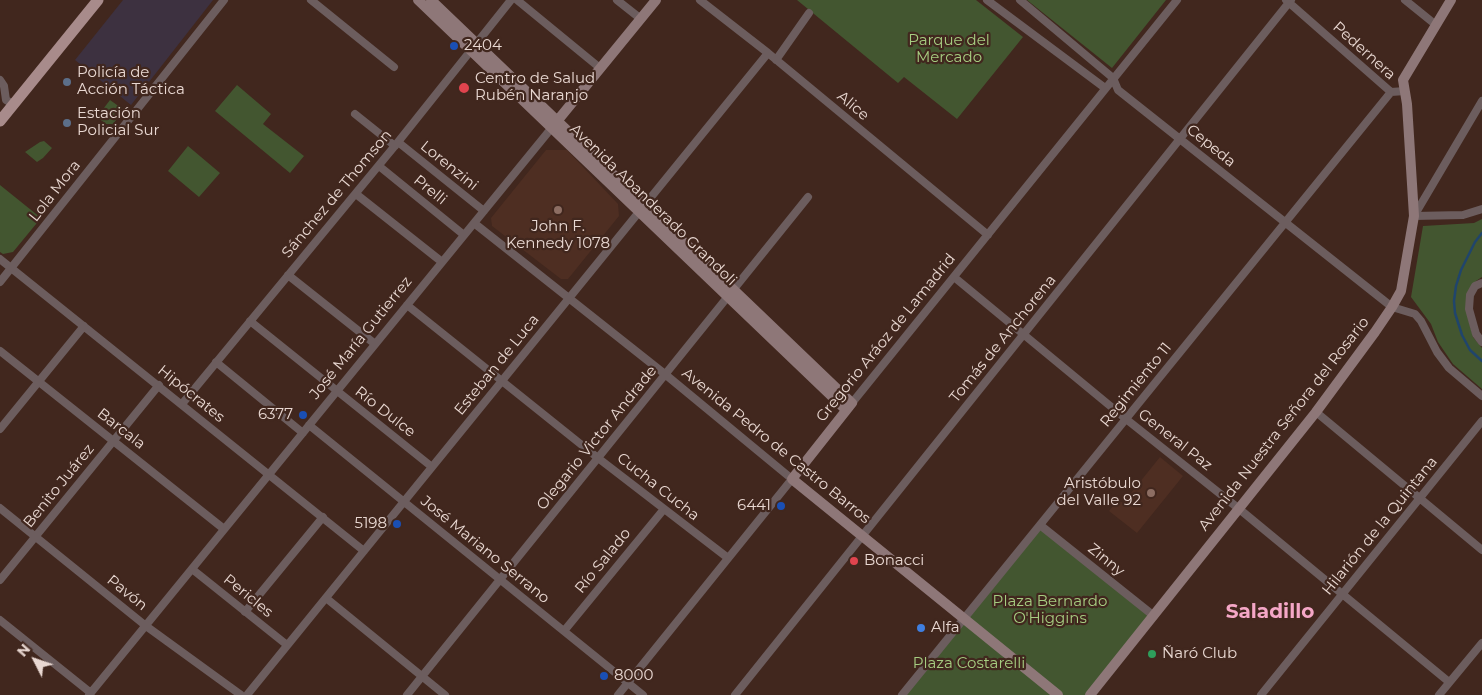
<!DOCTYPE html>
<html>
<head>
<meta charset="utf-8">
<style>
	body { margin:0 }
	#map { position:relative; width:1482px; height:695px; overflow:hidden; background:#41271e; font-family:Montserrat,sans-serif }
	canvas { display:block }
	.north { position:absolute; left:10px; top:635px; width:50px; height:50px; -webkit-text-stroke:4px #41271e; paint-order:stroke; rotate:311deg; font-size:14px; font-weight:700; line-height:20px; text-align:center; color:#e9d8d2 }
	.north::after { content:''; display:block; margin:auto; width:18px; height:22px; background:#e9d8d2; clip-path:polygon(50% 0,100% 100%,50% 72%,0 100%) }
</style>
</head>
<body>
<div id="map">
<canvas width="1482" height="695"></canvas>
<div class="north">N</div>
</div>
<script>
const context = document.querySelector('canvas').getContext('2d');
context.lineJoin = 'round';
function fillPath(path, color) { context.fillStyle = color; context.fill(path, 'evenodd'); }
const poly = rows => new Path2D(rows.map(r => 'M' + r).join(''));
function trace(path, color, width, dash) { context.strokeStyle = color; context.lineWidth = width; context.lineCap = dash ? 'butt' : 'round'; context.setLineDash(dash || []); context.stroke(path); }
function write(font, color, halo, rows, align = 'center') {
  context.font = font + ' Montserrat,sans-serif'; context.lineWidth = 4.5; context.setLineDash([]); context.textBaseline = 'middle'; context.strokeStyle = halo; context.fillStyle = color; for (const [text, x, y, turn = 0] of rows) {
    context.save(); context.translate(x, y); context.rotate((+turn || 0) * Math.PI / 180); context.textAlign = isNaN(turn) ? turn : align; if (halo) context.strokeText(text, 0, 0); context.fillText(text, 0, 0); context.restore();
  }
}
const built = poly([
	[546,150,567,150,618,204,619,216,568,279,561,279,492,226,491,218],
	[1160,457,1183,476,1137,533,1109,511,1118,500,1123,503]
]);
const industrial = poly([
	[123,0,213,0,131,105,75,60]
]);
const green = poly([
	[797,0,976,0,1023,37,957,119,904,77,898,83],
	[1027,0,1166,0,1112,68],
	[237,85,271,114,263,124,304,156,290,173,215,111],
	[110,100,124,110,113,124,106,124,97,117],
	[44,141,52,148,43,158,37,162,25,152,40,142],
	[188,146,220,173,199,197,168,171],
	[0,185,41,218,13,252,3,254,0,252],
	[1482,219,1482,277,1476,281,1468,293,1466,308,1473,337,1482,348,1482,389,1453,364,1438,342,1431,324,1411,297,1423,226,1474,223],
	[1040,525,1154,616,1090,695,902,695]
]);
const stream = poly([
	[1482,233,1475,242,1461,270,1456,286,1454,301,1455,313,1462,335,1470,350,1482,361]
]);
const street = poly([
	[311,0,394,67],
	[517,0,600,68],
	[617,0,641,19],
	[700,0,768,53,988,235],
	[987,0,1105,88],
	[1020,0,1113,78,1118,90,1392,307,1415,314,1421,321,1437,352,1449,368,1482,396],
	[1286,0,1391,92,1405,91],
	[1405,0,1436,25],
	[776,60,809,13],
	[0,80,4,86,6,100,13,104],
	[355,114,395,146],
	[398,142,484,211],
	[379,166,464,235],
	[356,194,442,262],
	[1414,216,1482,101],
	[1414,216,1463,215,1482,209],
	[474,223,666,375,792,479,618,695],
	[0,259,364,551],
	[288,275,375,344],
	[954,277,1126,419,1238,508,1449,682],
	[0,282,224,0],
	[1482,283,1475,286,1470,295,1469,309,1476,334,1482,342],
	[407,305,598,458,728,558],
	[250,321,432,467],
	[0,351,224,529],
	[216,362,303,433],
	[852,403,1177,0],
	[182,404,398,142,511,0],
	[1316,412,1482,550],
	[309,425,643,695],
	[0,429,84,326],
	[0,508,146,626,241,695],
	[1040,525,1154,616],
	[192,569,287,645],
	[0,580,159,385],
	[326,598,445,695],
	[245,612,323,517],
	[0,620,91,693],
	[564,631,664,509],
	[89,695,554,125],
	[247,695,768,53],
	[407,695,808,197],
	[735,695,1291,0],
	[902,695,1391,92],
	[1261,695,1482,421],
	[1439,695,1482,643]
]);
const secondary = poly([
	[418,0,846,410],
	[431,0,852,403,792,479,1058,695],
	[558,120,656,0],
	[1090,695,1316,412,1375,332,1392,307,1401,291,1414,216,1407,104,1403,80,1451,0]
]);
const primary = poly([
	[0,121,98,0]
]);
const markers = [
	[454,46,5,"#1a4fb4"],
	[67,82,5,"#5c6f8a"],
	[464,88,6,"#e0444e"],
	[67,123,5,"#5c6f8a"],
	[558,210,5,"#8d6e63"],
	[303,415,5,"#1a4fb4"],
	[1151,493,5,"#8d6e63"],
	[781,506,5,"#1a4fb4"],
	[397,524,5,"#1a4fb4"],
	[854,561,5,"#e0444e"],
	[921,628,5,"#3f7fe0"],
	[1152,654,5,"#2e9e5b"],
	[604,676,5,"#1a4fb4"]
];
const parkNames = [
	["Parque del",949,41],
	["Mercado",949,58],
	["Plaza Bernardo",1050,602],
	["O'Higgins",1050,619],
	["Plaza Costarelli",969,664]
];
const poiNames = [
	["2404",464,46],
	["Policía de",77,73],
	["Acción Táctica",77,90],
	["Centro de Salud",475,79],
	["Rubén Naranjo",475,96],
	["Estación",77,114],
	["Policial Sur",77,131],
	["John F.",558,227,"center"],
	["Kennedy 1078",558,244,"center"],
	["6377",293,415,"right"],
	["Aristóbulo",1141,484,"right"],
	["del Valle 92",1141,501,"right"],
	["6441",771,506,"right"],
	["5198",387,524,"right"],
	["Bonacci",864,561],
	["Alfa",931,628],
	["Ñaró Club",1162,654],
	["8000",614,676]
];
const streetNames = [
	["Pedernera",1364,51,42],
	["Alice",853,106,40],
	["Cepeda",1211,146,39],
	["Lorenzini",449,166,39],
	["Prelli",430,190,39],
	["Lola Mora",55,191,-52],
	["Sánchez de Thomson",337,194,-50],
	["Avenida Abanderado Grandoli",653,205,44],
	["José María Gutierrez",361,338,-51],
	["Gregorio Aráoz de Lamadrid",886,338,-51],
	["Tomás de Anchorena",1003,339,-51],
	["Esteban de Luca",497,365,-51],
	["Regimiento 11",1136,385,-51],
	["Hipócrates",191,394,39],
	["Río Dulce",385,412,38],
	["Avenida Nuestra Señora del Rosario",1284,424,-52],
	["Barcala",121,429,38],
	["Olegario Victor Andrade",597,438,-51],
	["General Paz",1175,440,38],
	["Avenida Pedro de Castro Barros",776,446,39],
	["Benito Juárez",59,486,-51],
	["Cucha Cucha",658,487,38],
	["Hilarión de la Quintana",1380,526,-51],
	["José Mariano Serrano",485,550,39],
	["Zinny",1106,560,39],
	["Río Salado",603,561,-51],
	["Pavón",127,593,39],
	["Pericles",248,596,39]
];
const districtNames = [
	["Saladillo",1270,612]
];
fillPath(built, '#4e2e22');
fillPath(industrial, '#3d3140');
fillPath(green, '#435630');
trace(stream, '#20456c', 2.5);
trace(street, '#6c5d5e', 8);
trace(secondary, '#8e7778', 10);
trace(primary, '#a88b8b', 11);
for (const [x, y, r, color] of markers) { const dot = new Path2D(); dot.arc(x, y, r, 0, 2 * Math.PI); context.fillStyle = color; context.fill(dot); trace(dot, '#41271e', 2); }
write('15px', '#a6cd81', '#41271e', parkNames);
write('15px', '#e9d8d2', '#41271e', poiNames, 'left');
write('15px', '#e9d8d2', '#41271e', streetNames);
write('bold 20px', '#f5a7c7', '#41271e', districtNames);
</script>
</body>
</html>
